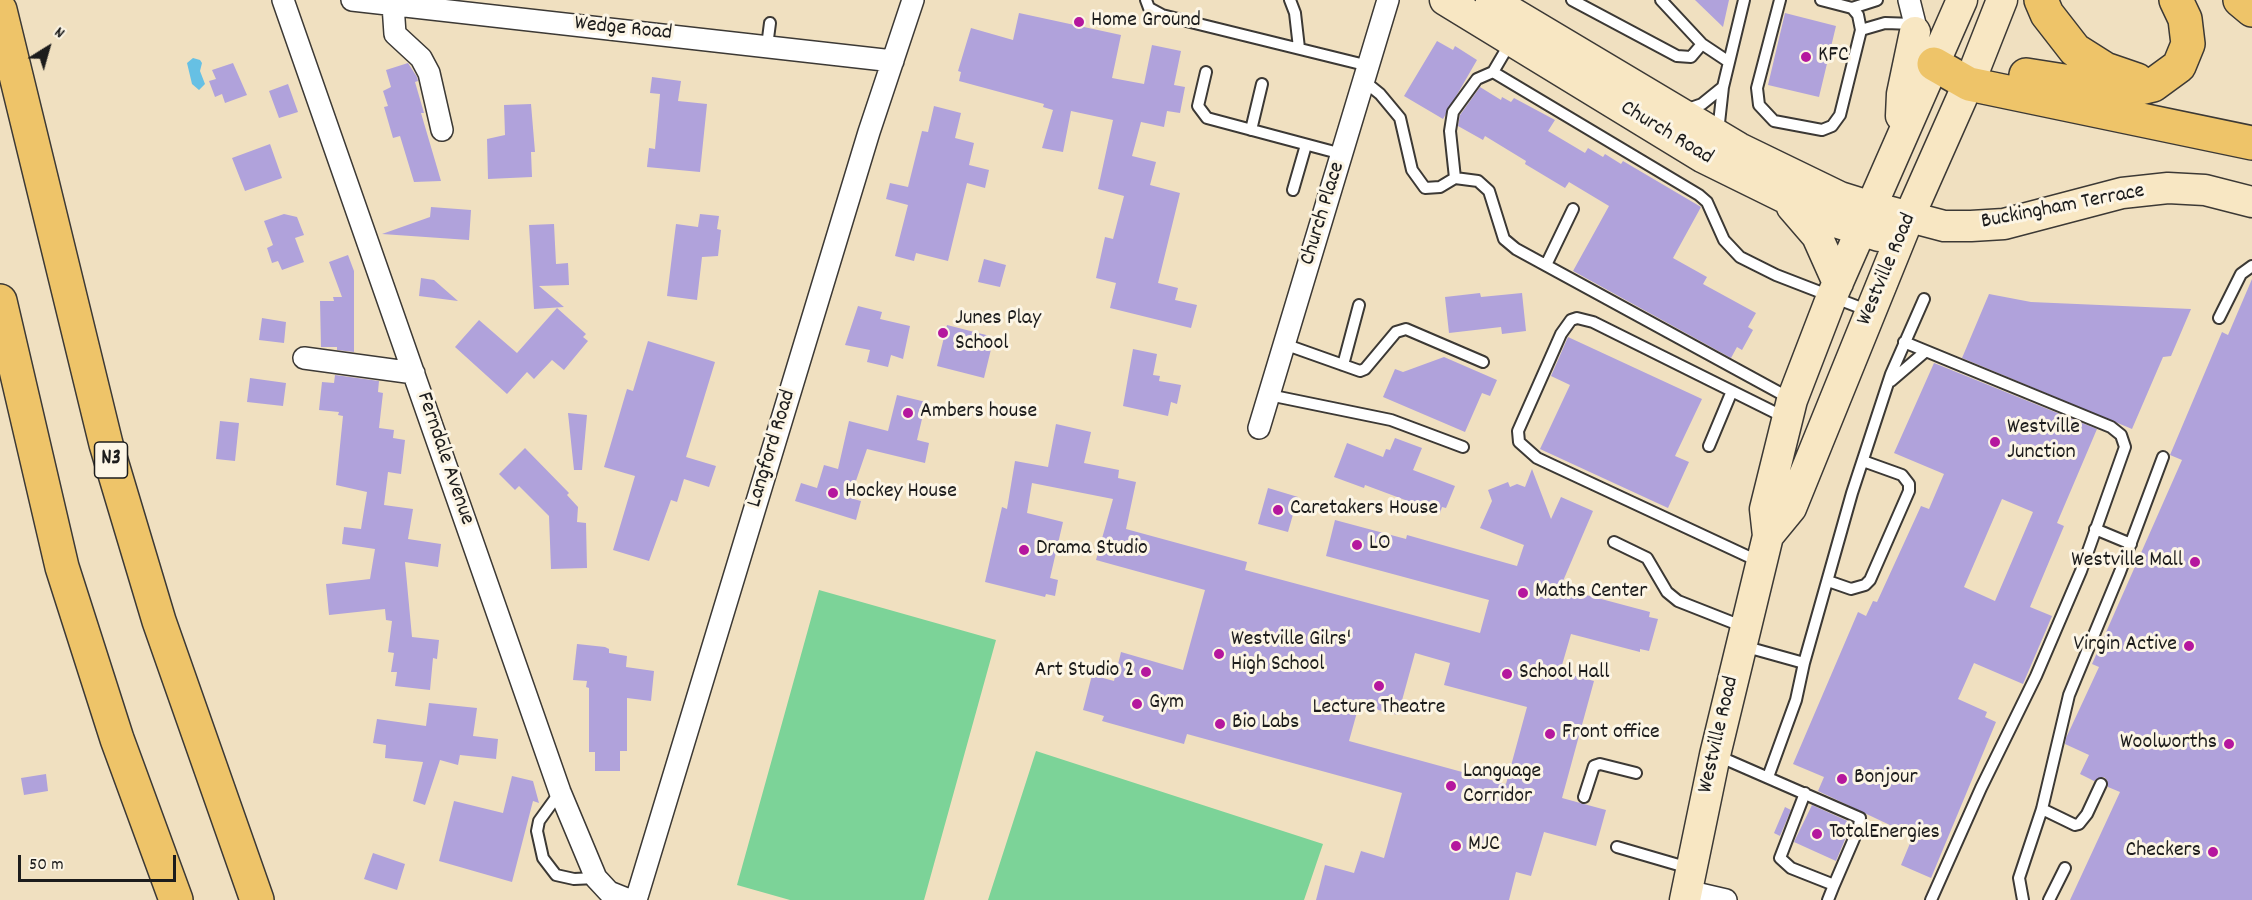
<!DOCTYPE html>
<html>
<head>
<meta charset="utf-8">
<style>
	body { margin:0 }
	#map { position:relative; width:2252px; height:900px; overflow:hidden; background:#f0e0c0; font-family:Dekko,sans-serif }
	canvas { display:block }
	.north { position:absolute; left:18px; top:18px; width:60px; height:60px; -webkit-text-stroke:4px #fcf5e5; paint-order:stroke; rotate:37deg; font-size:16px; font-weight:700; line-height:24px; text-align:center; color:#1c1c1c }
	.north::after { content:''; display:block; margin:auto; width:21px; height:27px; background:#1c1c1c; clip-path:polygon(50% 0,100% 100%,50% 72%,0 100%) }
	.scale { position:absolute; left:18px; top:855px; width:158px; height:27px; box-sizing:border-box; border:3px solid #1c1c1c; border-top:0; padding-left:8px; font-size:18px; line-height:21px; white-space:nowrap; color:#1c1c1c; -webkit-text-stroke:4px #fcf5e5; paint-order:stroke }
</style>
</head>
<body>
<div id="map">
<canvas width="2252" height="900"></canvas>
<div class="north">N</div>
<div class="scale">50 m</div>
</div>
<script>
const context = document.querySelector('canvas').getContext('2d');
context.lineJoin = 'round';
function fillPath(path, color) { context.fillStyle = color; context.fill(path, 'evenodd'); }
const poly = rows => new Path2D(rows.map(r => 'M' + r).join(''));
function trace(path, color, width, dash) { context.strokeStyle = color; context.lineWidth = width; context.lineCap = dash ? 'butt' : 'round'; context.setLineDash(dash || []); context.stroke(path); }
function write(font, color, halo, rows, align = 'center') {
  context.font = font + ' Dekko,sans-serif'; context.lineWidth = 6; context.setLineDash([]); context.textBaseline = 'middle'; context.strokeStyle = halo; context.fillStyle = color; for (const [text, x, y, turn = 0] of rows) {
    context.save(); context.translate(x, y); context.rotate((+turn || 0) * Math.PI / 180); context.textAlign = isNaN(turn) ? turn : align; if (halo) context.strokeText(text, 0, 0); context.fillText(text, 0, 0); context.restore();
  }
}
const green = poly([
	[819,590,996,640,924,900,790,900,737,885],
	[1036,751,1323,844,1304,900,988,900]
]);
const water = poly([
	[193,58,200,60,202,63,200,71,205,84,199,90,192,84,187,63]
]);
const building = poly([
	[1695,0,1729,0,1723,27],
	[1019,13,1121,35,1112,78,1144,84,1152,45,1181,51,1174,85,1185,87,1180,113,1167,111,1164,127,1141,122,1132,156,1156,162,1150,185,1180,193,1158,283,1178,288,1175,300,1197,305,1191,328,1110,308,1116,283,1096,278,1105,237,1113,239,1124,196,1098,189,1113,120,1071,111,1063,152,1042,148,1053,110,1043,107,1044,104,959,81,961,72,958,71,971,28,1013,40],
	[1785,13,1836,26,1819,97,1768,85],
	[1437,41,1453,50,1455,46,1477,60,1443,119,1404,96],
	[233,63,247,95,225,103,222,94,215,97,209,81,216,79,212,70],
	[408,63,417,77,418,81,415,82,424,113,421,113,441,181,414,182,400,136,393,138,384,107,388,106,383,91,391,87,386,70],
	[652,77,681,81,678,101,707,104,700,172,647,167,649,148,655,149,660,94,650,93],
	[288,84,298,112,279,118,269,91],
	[1480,87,1501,100,1502,97,1511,102,1514,98,1555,120,1548,131,1585,153,1588,148,1603,157,1605,154,1621,164,1623,161,1701,207,1673,258,1707,277,1703,284,1756,313,1748,327,1753,330,1742,350,1737,347,1731,358,1573,271,1609,206,1569,182,1565,188,1525,164,1526,161,1485,136,1483,140,1458,126,1460,115],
	[531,104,535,152,531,152,532,177,488,179,487,139,505,135,504,105],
	[934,106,961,113,955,138,974,143,969,165,989,170,985,188,967,183,948,261,916,253,914,261,895,256,908,205,886,199,890,183,908,187,922,131,928,132],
	[270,144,282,178,245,191,232,158],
	[431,207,471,210,469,240,382,234,430,217],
	[284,214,297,217,304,235,295,238,304,262,282,270,278,261,272,263,267,248,273,245,264,221],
	[700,214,719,216,717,229,721,230,718,256,702,257,697,300,667,296,676,224,698,227],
	[554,224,556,264,568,263,569,285,539,286,564,307,534,309,529,225],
	[348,255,354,271,354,352,337,350,337,347,321,347,320,301,334,301,333,297,342,297,329,262],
	[984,259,1006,265,1000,287,978,282],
	[421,278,434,280,458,301,419,296],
	[2252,279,2252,900,2070,900,2120,792,2108,787,2107,780,2104,777,2094,781,2080,774,2089,755,2065,744,2066,738,2099,667,2092,664,2182,460,2170,455,2222,332,2228,335],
	[1480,293,1481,297,1522,293,1526,331,1502,334,1501,327,1449,333,1445,297],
	[1989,294,2031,302,2191,309,2171,356,2163,357,2132,429,1962,358],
	[858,306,882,312,880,319,910,326,903,359,891,355,888,367,867,362,870,350,845,345],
	[557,308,586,334,583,337,588,341,564,370,552,360,534,379,527,372,507,394,455,347,479,320,517,353],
	[262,318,286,322,284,343,259,340],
	[947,325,994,337,984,378,937,366],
	[1568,337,1702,399,1675,456,1689,462,1668,508,1540,449,1570,385,1551,376],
	[648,341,715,362,686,457,716,466,709,487,684,479,677,502,671,500,649,561,613,550,635,476,604,467,627,389,633,391],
	[1133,349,1157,354,1153,375,1160,376,1159,381,1181,385,1177,404,1171,402,1168,416,1123,406],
	[1444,357,1497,380,1490,396,1482,393,1465,432,1383,397,1395,369,1403,372],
	[1934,363,2097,429,2057,523,2064,526,2030,607,2052,616,2023,684,1974,663,1958,699,1987,712,1985,717,1996,722,1931,878,1901,865,1913,836,1818,791,1824,777,1793,764,1858,612,1866,616,1873,601,1877,602,1921,506,1929,509,1944,474,1894,453],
	[2002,499,2033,512,1995,601,1964,587],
	[335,375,379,381,378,392,383,393,379,428,394,430,393,438,405,440,401,474,388,472,384,505,413,509,408,539,441,544,438,567,405,562,412,637,439,640,437,659,433,658,430,690,395,686,397,672,391,672,394,653,388,652,392,621,386,620,385,609,329,615,326,584,370,579,375,549,342,544,344,527,361,529,367,492,336,485,343,416,338,415,339,412,319,410,322,382,334,383],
	[250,378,286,383,283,406,247,402],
	[897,395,926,402,917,440,929,443,925,463,867,449,850,498,861,501,856,520,795,501,801,483,817,488,824,465,838,469,849,421,888,431],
	[568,413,587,415,582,470,574,470],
	[220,421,239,423,235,461,216,459],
	[1056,424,1091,432,1084,463,1119,470,1118,478,1136,482,1126,529,1247,562,1245,570,1480,633,1489,600,1326,556,1335,520,1406,539,1407,535,1517,566,1524,545,1480,528,1492,501,1488,490,1508,482,1510,487,1517,484,1525,487,1532,469,1551,519,1561,497,1593,511,1560,588,1650,612,1649,617,1658,619,1649,651,1640,649,1640,652,1571,634,1560,672,1594,681,1562,798,1606,810,1596,846,1544,832,1531,876,1516,872,1509,900,1316,900,1325,865,1354,873,1361,851,1384,858,1402,793,1187,734,1184,744,1102,721,1104,716,1083,710,1092,675,1114,681,1121,652,1183,670,1205,590,1096,560,1113,499,1032,483,1027,513,1063,522,1050,578,1058,580,1055,596,1046,594,1045,597,985,582,1002,507,1007,509,1015,461,1048,467],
	[1415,653,1450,663,1444,685,1527,707,1506,784,1349,741,1359,705,1398,715],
	[1395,438,1422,448,1413,470,1455,486,1446,508,1442,507,1440,513,1365,485,1364,488,1334,477,1347,443,1383,457,1386,449,1390,450],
	[525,448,569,493,567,495,578,507,577,522,586,523,587,568,551,569,549,516,519,486,515,490,499,474],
	[1268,488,1298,497,1288,532,1258,524],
	[577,644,605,647,609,649,609,653,627,656,626,667,654,671,651,701,627,698,627,751,620,751,620,771,595,771,595,752,589,752,589,688,586,687,587,681,573,680],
	[429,703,477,708,473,736,498,739,496,759,460,755,458,765,440,760,425,805,413,801,423,762,385,758,386,745,373,743,377,719,426,726],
	[46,774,48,791,24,795,21,778],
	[512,776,533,781,539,803,533,801,512,882,439,861,454,801,503,813],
	[1812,805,1852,823,1836,861,1794,842],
	[1785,807,1791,810,1780,836,1774,833],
	[373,853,405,864,397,890,364,879]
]);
const lane = poly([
	[1146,0,1149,8,1162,15,1369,66],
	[1290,0,1295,13,1299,48],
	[1572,0,1677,56,1691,57,1702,44],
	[1661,0,1702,44,1729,62],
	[1780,0,1757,88,1759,105,1774,121,1822,130,1832,126,1840,115,1861,30,1858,15,1852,8,1821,0],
	[1852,8,1877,0],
	[1861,30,1885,23,1914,24],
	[767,46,770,23],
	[1206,72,1198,106,1207,118,1342,154],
	[1493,72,1699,195,1707,202,1724,240,1740,257,1776,275,1869,311],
	[1364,81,1380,94,1400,118,1412,170,1425,188,1440,187,1455,178,1478,181,1489,191,1504,239,1516,249,1791,399],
	[1685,110,1702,104,1723,87],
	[1251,130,1262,84],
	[1718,132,1723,87,1744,0],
	[1455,178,1450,131,1453,112,1477,79,1493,72,1510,43],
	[1293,190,1306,145],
	[1546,265,1573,209],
	[2219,318,2241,274,2252,266],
	[1904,342,2111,427,2121,435,2125,447,2081,571,2036,676,1981,788,1931,900],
	[1284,344,1360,371,1365,369,1396,332,1406,329,1483,362],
	[1343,365,1359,305],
	[1891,381,1926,351],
	[1269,395,1391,420,1463,447],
	[1709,446,1732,391],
	[2095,529,2131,544],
	[1614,542,1647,558,1667,592,1678,601,1744,627],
	[1760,562,1537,458,1519,442,1518,431,1561,334,1571,320,1577,318,1593,322,1784,417],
	[1828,581,1851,589,1865,585,1870,580,1909,491,1909,484,1902,475,1863,461],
	[1743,646,1804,663,1852,493,1891,374,1924,299],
	[1718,756,1860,818,1859,827,1834,885],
	[1768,777,1796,700,1804,663],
	[560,792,539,821,537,831,543,858,556,875,574,879,596,878],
	[1805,793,1780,858,1791,868,1834,885,1828,900],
	[1584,797,1594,766,1600,764,1636,773],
	[2042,809,2075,825,2079,824,2087,814,2101,784],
	[1617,847,1689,868],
	[2023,900,2019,878,2042,809,2069,695,2120,572,2163,457],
	[2049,900,2065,868]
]);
const street = poly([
	[283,0,560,792,596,878,609,892,629,900],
	[352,0,893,61],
	[1909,0,1920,44],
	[393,5,395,34,421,58,429,73,442,130],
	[304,358,414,373],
	[1259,428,1388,0],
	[1687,891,1726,900],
	[636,900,869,132,913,0]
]);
const secondary = poly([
	[1445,0,1702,157,1832,221,1879,236],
	[1491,0,1739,148,1840,197,1872,207,1944,226,1971,226,2004,224,2122,193,2168,188,2205,190,2252,202],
	[1901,116,1902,94,1915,32],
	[1792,207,1817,236,1838,283],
	[1768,536,1791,508,1909,217,1976,66,2002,0],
	[1685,900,1715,755,1768,536,1765,509,1792,400,1832,296,1962,0]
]);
const highway = poly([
	[2041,0,2047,14,2075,50,2105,69,2137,80],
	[2240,0,2252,10],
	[0,10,106,444,159,621,257,900],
	[1934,64,1969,84,2252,143],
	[2026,75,2128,91,2153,85,2179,66,2188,44,2185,19,2176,0],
	[0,301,62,567,117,739,176,900]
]);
const markers = [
	[1079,22,6,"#b5179e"],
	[1806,57,6,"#b5179e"],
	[943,333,6,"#b5179e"],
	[908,413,6,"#b5179e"],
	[1995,442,6,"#b5179e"],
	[833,493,6,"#b5179e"],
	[1278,510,6,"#b5179e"],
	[1357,545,6,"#b5179e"],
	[1024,550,6,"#b5179e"],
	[2195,562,6,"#b5179e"],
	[1523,593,6,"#b5179e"],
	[2189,646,6,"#b5179e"],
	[1219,654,6,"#b5179e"],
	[1146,672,6,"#b5179e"],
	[1507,674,6,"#b5179e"],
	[1379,686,6,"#b5179e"],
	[1137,704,6,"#b5179e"],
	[1220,724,6,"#b5179e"],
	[1550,734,6,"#b5179e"],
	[2229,744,6,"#b5179e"],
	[1842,779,6,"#b5179e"],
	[1451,786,6,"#b5179e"],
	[1817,834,6,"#b5179e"],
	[1456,846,6,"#b5179e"],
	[2213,852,6,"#b5179e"]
];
const shields = [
	[111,460,33]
];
const shieldNames = [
	["N3",111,460]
];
const poiNames = [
	["Home Ground",1091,22],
	["KFC",1818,57],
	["Junes Play",955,320],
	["School",955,345],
	["Ambers house",920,413],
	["Westville",2007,429],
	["Junction",2007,454],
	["Hockey House",845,493],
	["Caretakers House",1290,510],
	["LO",1369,545],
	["Drama Studio",1036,550],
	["Westville Mall",2183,562,"right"],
	["Maths Center",1535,593],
	["Westville Gilrs'",1231,641],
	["High School",1231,666],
	["Virgin Active",2177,646,"right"],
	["Art Studio 2",1134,672,"right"],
	["School Hall",1519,674],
	["Gym",1149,704],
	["Lecture Theatre",1379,709,"center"],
	["Bio Labs",1232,724],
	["Front office",1562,734],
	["Woolworths",2217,744,"right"],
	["Language",1463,773],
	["Corridor",1463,798],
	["Bonjour",1854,779],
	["TotalEnergies",1829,834],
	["MJC",1468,846],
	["Checkers",2201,852,"right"]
];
const streetNames = [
	["Wedge Road",623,30,6],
	["Church Road",1666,134,31],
	["Buckingham Terrace",2063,208,-11],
	["Church Place",1324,214,-73],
	["Westville Road",1888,270,-67],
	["Langford Road",773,449,-73],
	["Ferndale Avenue",444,459,71],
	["Westville Road",1720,735,-77]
];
fillPath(green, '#7cd398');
fillPath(water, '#66c0e4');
fillPath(building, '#b0a2db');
trace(lane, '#3c3935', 14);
trace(street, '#3c3935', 24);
trace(secondary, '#3c3935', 33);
trace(highway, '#3c3935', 36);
trace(lane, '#fff', 10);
trace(street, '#fff', 21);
trace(secondary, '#f8e7c3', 30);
trace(highway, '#eec469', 33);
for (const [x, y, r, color] of markers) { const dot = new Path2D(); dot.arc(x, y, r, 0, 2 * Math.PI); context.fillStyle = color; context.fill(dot); trace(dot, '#fcf5e5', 2); }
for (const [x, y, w] of shields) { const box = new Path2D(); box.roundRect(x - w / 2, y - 18, w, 36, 4.5); context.fillStyle = '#fcf5e5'; context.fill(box); trace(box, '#1c1c1c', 1.5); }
write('bold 21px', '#1c1c1c', null, shieldNames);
write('22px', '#1c1c1c', '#fcf5e5', poiNames, 'left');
write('22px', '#1c1c1c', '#fcf5e5', streetNames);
</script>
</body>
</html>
